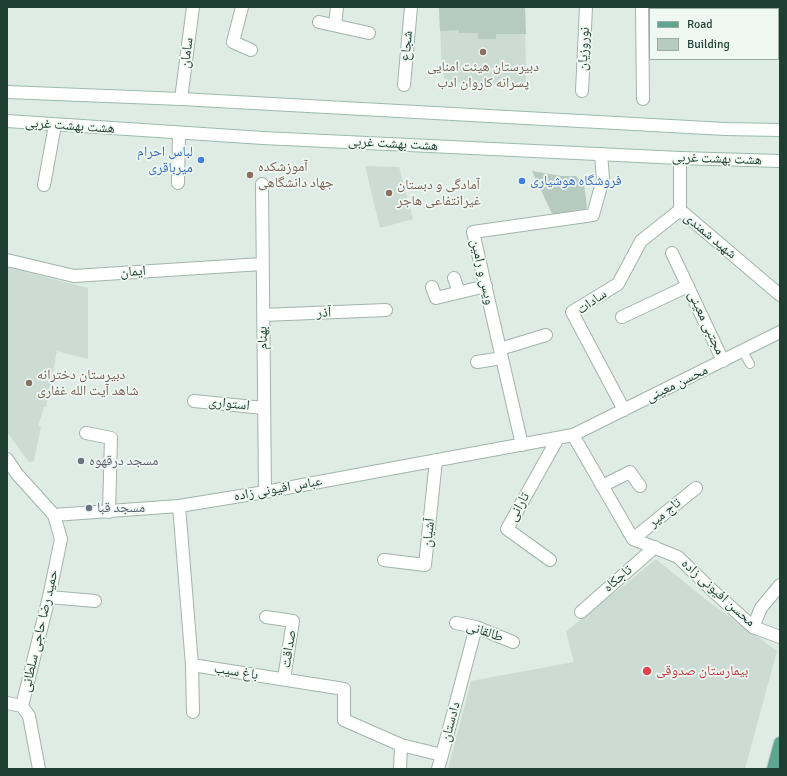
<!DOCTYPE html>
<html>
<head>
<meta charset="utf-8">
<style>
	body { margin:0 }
	#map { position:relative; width:787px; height:776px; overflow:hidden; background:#deece5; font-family:Signika,sans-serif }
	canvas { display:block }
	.frame { position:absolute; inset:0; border:8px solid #1e3d33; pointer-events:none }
	.legend { position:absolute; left:649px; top:8px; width:130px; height:52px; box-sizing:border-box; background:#eff8f3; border:1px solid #9bada6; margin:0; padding:5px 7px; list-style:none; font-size:12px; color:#1e3d33 }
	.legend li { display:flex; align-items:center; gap:8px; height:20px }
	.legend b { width:20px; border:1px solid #9bada6 }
</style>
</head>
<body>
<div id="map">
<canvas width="787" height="776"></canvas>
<div class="frame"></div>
<ul class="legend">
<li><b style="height:5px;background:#5ea68f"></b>Road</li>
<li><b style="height:11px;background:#b6cac0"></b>Building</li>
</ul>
</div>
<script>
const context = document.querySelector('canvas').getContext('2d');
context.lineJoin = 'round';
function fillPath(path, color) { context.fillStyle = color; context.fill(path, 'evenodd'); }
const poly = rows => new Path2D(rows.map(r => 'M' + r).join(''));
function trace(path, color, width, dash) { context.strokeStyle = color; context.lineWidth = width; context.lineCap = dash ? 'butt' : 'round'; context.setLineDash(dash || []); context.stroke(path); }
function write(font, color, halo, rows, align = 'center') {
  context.font = font + ' Signika,"Noto Naskh Arabic",sans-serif'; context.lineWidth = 3.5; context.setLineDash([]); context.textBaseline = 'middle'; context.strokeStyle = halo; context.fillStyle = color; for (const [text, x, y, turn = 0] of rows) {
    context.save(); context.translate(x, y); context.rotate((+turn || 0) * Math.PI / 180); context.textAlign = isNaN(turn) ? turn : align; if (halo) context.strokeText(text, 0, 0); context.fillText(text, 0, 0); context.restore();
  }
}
const built = poly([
	[439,7,525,7,526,86,446,82,442,71],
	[365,166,399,167,413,219,380,228],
	[7,267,88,288,88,359,57,351,46,407,44,407,38,426,41,427,34,461,29,462,7,432],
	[656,559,705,599,777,651,745,769,448,769,471,681,574,662,566,632,594,608,626,584]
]);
const building = poly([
	[439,7,525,7,526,34,496,34,496,39,478,39,478,33,459,33,459,30,440,31],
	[532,171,562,176,576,176,584,184,587,207,585,210,577,212,573,209,575,212,554,218]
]);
const lane = poly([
	[721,9,721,7],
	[742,350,750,364]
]);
const street = poly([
	[242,7,233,42,251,50],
	[642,7,643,99],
	[319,22,369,33],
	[335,25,337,7],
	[404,85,411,7],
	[582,91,586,7],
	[181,99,193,7],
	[680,158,680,210,780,295],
	[178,183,179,133],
	[262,184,265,492],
	[44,185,55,125],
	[672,253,723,361],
	[7,260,74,276,262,264],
	[454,278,459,292],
	[432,287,436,298,486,286],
	[263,315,386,310],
	[622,317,688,286],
	[500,349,546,335],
	[477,362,502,358],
	[194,401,264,408],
	[624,410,572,312,618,284,641,241,680,210],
	[86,433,111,438,109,512],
	[573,435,633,539,678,557,713,591,753,627,780,637],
	[522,445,473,232,593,215,603,179,601,154],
	[7,459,17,474,54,515,179,506,265,492,573,435,780,332],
	[602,486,630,472,640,486],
	[179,506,192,665,344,689,344,720,401,745,442,755,476,627],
	[633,539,696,488],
	[384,560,425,565,436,460],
	[550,560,507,529,558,438],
	[49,597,95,601],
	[581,612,655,547],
	[266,617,293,621,284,679],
	[456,623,476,627,513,642],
	[753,627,761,608,780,585],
	[192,665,193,712],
	[7,703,22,706],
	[39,769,29,716,22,706,49,597,61,539,54,515],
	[400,769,401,745],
	[438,769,442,755]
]);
const secondary = poly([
	[7,92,181,99,725,129,780,130],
	[7,121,263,138,680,158,780,161]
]);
const primary = poly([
	[773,769,780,743]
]);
const markers = [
	[483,52,4,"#8d6e63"],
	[201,160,4,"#3f7fe0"],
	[250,175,4,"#8d6e63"],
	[522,181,4,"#3f7fe0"],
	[389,193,4,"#8d6e63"],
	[29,383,4,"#8d6e63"],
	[81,461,4,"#6b7280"],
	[89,508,4,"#6b7280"],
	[647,671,5,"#e0444e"]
];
const streetNames = [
	["شجاع",407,46,-85],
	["نوروزیان",584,49,-87],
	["سامان",187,53,-83],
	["هشت بهشت غربی",70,126,4],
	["هشت بهشت غربی",393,144,3],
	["هشت بهشت غربی",717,159,2],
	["شهید شمندی",710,236,40],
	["ایمان",133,272,-4],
	["ویس و رامین",482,272,77],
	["سادات",592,302,-35],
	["آذر",324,313,-2],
	["مجتبی معینی",706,323,65],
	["بهنام",263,338,-91],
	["محسن معینی",677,384,-26],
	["استواری",229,404,6],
	["عباس افیونی زاده",278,489,-10],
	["تارانی",519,507,-61],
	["تاج میر",665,513,-39],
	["آشیان",429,533,-84],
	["تاجکاه",618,579,-41],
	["محسن افیونی زاده",718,593,42],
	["حمید رضا حاجی سلطانی",40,631,-77],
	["طالقانی",485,632,19],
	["صداقت",289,649,-81],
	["باغ سیب",236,672,9],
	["دادستان",451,722,-75]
];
const educationNames = [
	["دبیرستان هیئت امنایی",483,67,"center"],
	["پسرانه کاروان ادب",483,83,"center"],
	["آموزشکده",258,167],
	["جهاد دانشگاهی",258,183],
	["آمادگی و دبستان",397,185],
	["غیرانتفاعی هاجر",397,201],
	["دبیرستان دخترانه",37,375],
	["شاهد آیت الله غفاری",37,391]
];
const shopNames = [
	["لباس احرام",193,152],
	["میرباقری",193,168],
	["فروشگاه هوشیاری",530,181,"left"]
];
const worshipNames = [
	["مسجد درقهوه",89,461],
	["مسجد قبا",97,508]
];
const healthNames = [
	["بیمارستان صدوقی",656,671]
];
fillPath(built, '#ccdcd4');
fillPath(building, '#b6cac0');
trace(lane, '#a1b4ac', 10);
trace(street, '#a1b4ac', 14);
trace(secondary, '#9cb9ac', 14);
trace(primary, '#c0c9c6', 14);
trace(lane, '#fff', 8);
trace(street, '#fff', 12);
trace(secondary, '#fff', 12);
trace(primary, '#5ea68f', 12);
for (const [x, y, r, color] of markers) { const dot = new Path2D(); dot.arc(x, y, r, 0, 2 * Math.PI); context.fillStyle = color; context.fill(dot); trace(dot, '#eff8f3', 1.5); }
write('14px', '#1e3d33', '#eff8f3', streetNames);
write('14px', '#785e54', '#eff8f3', educationNames, 'left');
write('14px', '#366cbe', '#eff8f3', shopNames, 'right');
write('14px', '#5b616d', '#eff8f3', worshipNames, 'left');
write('14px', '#be3a42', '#eff8f3', healthNames, 'left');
</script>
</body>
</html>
